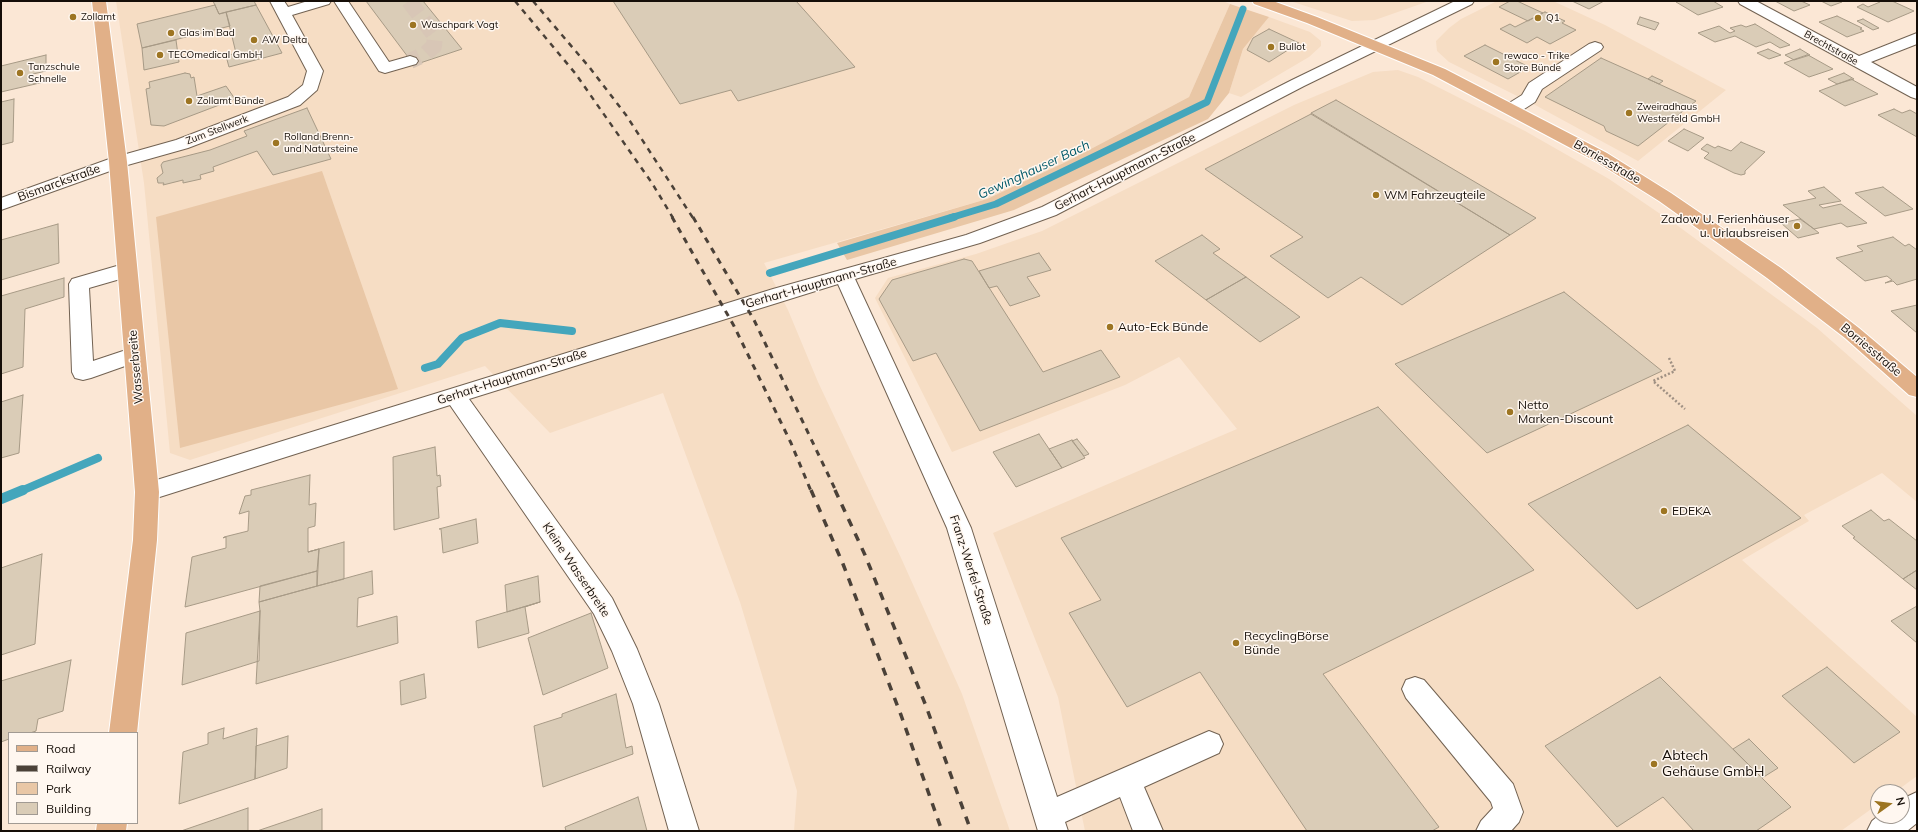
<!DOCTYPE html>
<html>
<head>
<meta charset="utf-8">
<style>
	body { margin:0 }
	#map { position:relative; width:1918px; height:832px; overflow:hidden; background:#fbe7d5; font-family:Mulish,sans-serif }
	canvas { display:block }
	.frame { position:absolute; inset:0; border:2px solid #150e08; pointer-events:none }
	.legend { position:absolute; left:8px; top:732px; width:130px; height:92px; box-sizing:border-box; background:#fff7f0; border:1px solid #a19a93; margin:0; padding:5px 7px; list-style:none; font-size:12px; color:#150e08 }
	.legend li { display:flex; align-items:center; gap:8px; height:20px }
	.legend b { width:20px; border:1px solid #a19a93 }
	.north { position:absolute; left:1870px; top:784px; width:40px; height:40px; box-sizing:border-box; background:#fff7f0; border:1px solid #a19a93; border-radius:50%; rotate:76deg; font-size:11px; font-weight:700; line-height:16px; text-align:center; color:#150e08 }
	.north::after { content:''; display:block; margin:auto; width:14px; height:18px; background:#9d7522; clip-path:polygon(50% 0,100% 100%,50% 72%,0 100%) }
</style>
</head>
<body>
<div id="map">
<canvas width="1918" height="832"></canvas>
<div class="frame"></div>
<ul class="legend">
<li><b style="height:5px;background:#e1b088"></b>Road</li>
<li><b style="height:5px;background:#4b4138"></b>Railway</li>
<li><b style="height:11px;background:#e9c7a6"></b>Park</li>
<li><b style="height:11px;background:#daccb7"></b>Building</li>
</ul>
<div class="north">N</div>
</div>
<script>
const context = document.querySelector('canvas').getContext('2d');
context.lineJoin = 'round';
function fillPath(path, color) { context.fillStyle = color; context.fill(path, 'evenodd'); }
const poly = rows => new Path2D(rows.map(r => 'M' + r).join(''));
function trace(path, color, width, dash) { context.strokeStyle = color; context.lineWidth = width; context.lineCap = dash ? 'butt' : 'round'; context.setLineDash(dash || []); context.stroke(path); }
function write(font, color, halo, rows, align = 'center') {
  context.font = font + ' Mulish,sans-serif'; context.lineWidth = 3; context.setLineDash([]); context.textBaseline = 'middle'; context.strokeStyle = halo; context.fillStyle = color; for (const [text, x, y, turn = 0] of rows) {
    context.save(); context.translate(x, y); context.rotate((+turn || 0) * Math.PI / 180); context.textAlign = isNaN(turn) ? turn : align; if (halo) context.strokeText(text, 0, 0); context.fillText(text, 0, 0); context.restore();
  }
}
const built = poly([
	[116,1,1223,1,1230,4,1189,97,1070,160,987,199,764,263,788,310,818,382,902,560,962,694,1010,831,794,831,797,791,740,602,663,393,550,433,485,366,190,460,170,453,144,183],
	[1290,1,1429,1,1375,20,1352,21],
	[1497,1,1553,1,1605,25,1726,90,1638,161,1537,106,1449,62,1437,51,1436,41,1449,28,1461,19],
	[1269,17,1310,32,1321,41,1321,46,1309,57,1241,97,1229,93,1243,49],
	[1398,70,1418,77,1525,131,1609,179,1678,226,1817,328,1917,416,1917,502,1882,473,1804,515,1809,521,1742,560,1917,717,1917,776,1895,792,1878,792,1878,804,1841,831,1085,831,1058,697,993,533,1237,429,1179,357,1125,385,952,452,875,298,888,278,976,254,1042,231,1294,105,1373,72]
]);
const green = poly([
	[1230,4,1269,17,1243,49,1229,93,1208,119,1014,210,847,260,837,243,987,199,1070,160,1189,97],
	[322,171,398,389,180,448,156,217]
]);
const streamFar2 = poly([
	[950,218,996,204,1207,102,1243,9]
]);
const streamFar1 = poly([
	[770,273,954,217],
	[425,368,438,364,462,338,500,323,572,331],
	[21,491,98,458]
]);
const stream = poly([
	[1,499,23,490]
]);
const building = poly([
	[213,1,254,1,256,5,219,14,213,1],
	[366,1,423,1,462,49,414,65,366,1],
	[613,1,796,1,855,67,738,101,731,90,680,104,613,1],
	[1510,1,1517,1,1543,13,1528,21,1499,7,1510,1],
	[1572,1,1604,1,1589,9,1572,1],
	[1680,1,1713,1,1723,7,1698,15,1676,2,1680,1],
	[1775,1,1801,1,1810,5,1794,11,1775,1],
	[1821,1,1840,1,1842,2,1831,6,1821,1],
	[1877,1,1892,1,1914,11,1888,22,1857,7,1863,4,1868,7,1880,2,1877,1],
	[215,5,219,14,226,12,230,26,142,48,137,24,215,5],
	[256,5,282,53,229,67,226,56,236,53,226,12,256,5],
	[1545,12,1565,21,1562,23,1576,30,1550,44,1537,37,1527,43,1500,29,1510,24,1515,27,1545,12],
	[1837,16,1862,28,1860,29,1864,31,1847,37,1819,22,1837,16],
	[1640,17,1659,23,1655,30,1637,24,1640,17],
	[1863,19,1879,28,1873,30,1857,21,1863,19],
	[1755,24,1790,45,1780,48,1770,42,1756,47,1735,36,1715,42,1698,33,1719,26,1730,33,1735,31,1730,28,1741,25,1746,27,1755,24],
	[1269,29,1299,43,1269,62,1247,50,1253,38,1269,29],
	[176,40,179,62,144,70,142,48,176,40],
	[1485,45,1529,67,1508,79,1464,56,1485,45],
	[1768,49,1781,55,1769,59,1757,53,1768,49],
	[1800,49,1810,55,1794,60,1785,55,1800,49],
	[46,55,46,71,33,74,33,84,44,82,1,92,1,66,46,55],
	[1807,55,1808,55,1833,69,1809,77,1784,63,1807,55],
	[1601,58,1648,79,1696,101,1638,146,1606,131,1604,126,1545,97,1601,58],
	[185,73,190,74,191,78,194,77,197,96,226,86,235,99,164,126,151,125,146,89,150,88,149,82,185,73],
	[1844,73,1854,79,1837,84,1828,79,1844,73],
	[1652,76,1663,81,1659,84,1648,79,1652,76],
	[1851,79,1878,94,1845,106,1819,91,1851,79],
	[14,99,13,142,1,145,1,102,14,99],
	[1336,100,1536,218,1510,235,1311,113,1336,100],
	[307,108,331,159,273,175,257,151,213,167,214,171,200,175,201,179,183,183,183,180,163,185,164,183,158,183,157,178,163,173,161,165,163,162,210,150,247,136,244,131,307,108],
	[1894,109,1902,113,1910,110,1917,114,1917,137,1878,115,1894,109],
	[1311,114,1510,235,1402,305,1361,277,1328,298,1270,256,1303,237,1205,169,1311,114],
	[1684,129,1704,138,1688,151,1668,141,1684,129],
	[1741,142,1765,152,1745,171,1745,174,1741,175,1734,173,1704,158,1709,153,1701,149,1707,144,1715,148,1718,146,1731,151,1741,142],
	[1824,187,1841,201,1819,205,1823,208,1841,204,1867,223,1847,227,1841,223,1814,229,1783,205,1816,198,1808,191,1824,187],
	[1883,187,1913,209,1885,216,1855,193,1883,187],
	[1800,219,1814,229,1819,233,1798,238,1781,223,1800,219],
	[58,224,59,263,1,280,1,240,58,224],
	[1202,235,1220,249,1213,253,1246,277,1206,300,1155,261,1202,235],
	[1893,237,1905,246,1909,244,1917,250,1917,279,1897,285,1893,281,1885,283,1892,280,1887,276,1865,281,1836,258,1863,251,1857,246,1893,237],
	[1039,253,1051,270,1027,277,1040,296,1010,306,997,286,989,288,979,271,1039,253],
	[964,259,972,261,1043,372,1101,350,1120,377,980,431,936,353,913,361,879,299,892,280,964,259],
	[1246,277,1300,317,1260,342,1206,300,1246,277],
	[64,278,64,297,25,309,23,367,1,374,1,296,64,278],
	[1564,292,1662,371,1487,453,1395,364,1564,292],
	[1917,305,1917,333,1891,311,1917,305],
	[23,395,19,453,1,458,1,402,23,395],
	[1378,407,1534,570,1323,674,1439,827,1432,831,1307,831,1200,672,1127,707,1069,613,1101,600,1061,538,1378,407],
	[1688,425,1801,518,1637,609,1528,504,1688,425],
	[1039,434,1062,468,1016,487,993,452,1039,434],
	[1077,439,1089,454,1084,456,1072,441,1077,439],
	[1072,440,1085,458,1062,468,1049,449,1072,440],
	[435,447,437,476,440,475,441,486,437,487,439,518,394,530,393,457,435,447],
	[310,475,309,505,316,503,315,526,308,528,308,552,319,549,317,571,185,607,192,557,226,548,226,537,223,538,224,537,248,531,249,511,239,514,245,496,251,495,251,490,310,475],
	[1871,510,1884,521,1889,519,1917,541,1917,570,1903,579,1853,538,1855,537,1842,526,1871,510],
	[476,519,478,543,443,553,441,529,439,529,476,519],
	[344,542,344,579,317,586,319,549,308,552,344,542],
	[42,554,35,644,1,655,1,568,42,554],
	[1917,570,1917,590,1903,579,1917,570],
	[317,571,317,586,259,602,260,586,317,571],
	[372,571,373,594,358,598,357,627,397,616,398,643,256,684,260,611,259,602,372,571],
	[538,576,540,602,507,612,505,585,538,576],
	[540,602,525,607,529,633,478,648,476,621,540,602],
	[1917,606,1917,643,1891,621,1917,606],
	[260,611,259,661,182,685,186,633,260,611],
	[591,613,608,668,543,695,528,638,591,613],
	[71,660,63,711,38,719,36,731,30,733,9,733,9,739,1,742,1,681,71,660],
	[1827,667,1900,732,1854,763,1782,696,1827,667],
	[424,674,426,698,401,705,400,681,424,674],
	[1660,677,1762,778,1791,807,1756,831,1694,831,1663,797,1617,827,1545,746,1660,677],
	[616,694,626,748,632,746,633,754,543,787,534,726,562,717,562,714,616,694],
	[224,728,223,739,257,728,255,779,179,804,183,752,208,744,208,733,224,728],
	[288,736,287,768,255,779,256,746,288,736],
	[1749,739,1778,768,1762,778,1733,749,1749,739],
	[638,797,647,831,566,831,565,827,638,797],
	[248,808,248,831,181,831,248,808],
	[322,809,322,831,257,831,322,809]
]);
const minorTunnel = poly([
	[409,1,435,36,434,46,425,54,410,61]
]);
const path = poly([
	[1669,358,1675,371,1653,381,1685,409]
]);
const minor = poly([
	[270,1,284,1,288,7,308,1,331,1,329,4,292,15,323,71,317,90,300,105,188,148,124,166,1,210,1,198,112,158,176,140,288,97,303,85,307,71,270,1],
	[334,1,348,1,389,62,410,56,416,58,418,61,416,64,385,73,379,71,334,1],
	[1455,1,1474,1,1472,4,1304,86,1056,215,980,243,855,279,971,528,1057,797,1209,731,1219,735,1223,744,1219,753,1144,787,1163,831,1133,831,1120,797,1065,822,1068,831,1038,831,947,528,838,284,469,399,612,598,637,649,659,704,699,831,669,831,633,704,612,651,594,614,450,405,147,501,139,499,135,492,139,485,147,483,773,289,966,235,1042,207,1292,80,1455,1],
	[1738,1,1756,1,1859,56,1917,33,1917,44,1871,62,1917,87,1917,99,1911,97,1740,4,1738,1],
	[1595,42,1601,44,1603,47,1601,50,1542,89,1535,102,1518,113,1512,114,1506,113,1504,109,1506,105,1522,95,1529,83,1589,44,1595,42],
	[127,263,134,265,137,270,134,275,89,288,93,361,135,347,142,350,145,355,142,360,91,378,83,380,75,378,72,372,69,284,72,279,127,263],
	[1415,677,1424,680,1513,784,1523,812,1519,822,1511,831,1476,831,1481,821,1493,808,1491,802,1406,698,1402,689,1406,680,1415,677],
	[1917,792,1917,823,1907,831,1867,831,1872,821,1878,816,1902,816,1902,799,1917,792]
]);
const major = poly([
	[92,1,106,1,127,162,159,492,157,540,137,733,109,733,133,540,135,492,109,162,92,1],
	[1252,1,1273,1,1317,17,1445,69,1607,153,1671,193,1781,268,1859,328,1917,377,1917,397,1909,395,1845,338,1767,278,1659,201,1595,161,1433,75,1307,23,1254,4,1252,1],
	[97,823,127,823,126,831,96,831,97,823]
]);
const railFar2 = poly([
	[515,1,575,73,652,183,673,218],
	[533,1,590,68,626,115,693,218]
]);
const railFar1 = poly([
	[672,217,734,326,791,443,811,491],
	[693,217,754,320,836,491]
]);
const rail = poly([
	[811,490,843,564,901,715,942,831],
	[835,490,865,555,926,706,971,831]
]);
const markers = [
	[73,17,4,"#9d7522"],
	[1538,18,4,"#9d7522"],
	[413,25,4,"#9d7522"],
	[171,33,4,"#9d7522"],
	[254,40,4,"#9d7522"],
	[1271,47,4,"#9d7522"],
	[160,55,4,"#9d7522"],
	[1496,62,4,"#9d7522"],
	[20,73,4,"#9d7522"],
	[189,101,4,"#9d7522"],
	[1629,113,4,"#9d7522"],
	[276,143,4,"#9d7522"],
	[1376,195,4,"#9d7522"],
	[1797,226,4,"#9d7522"],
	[1110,327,4,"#9d7522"],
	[1510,412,4,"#9d7522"],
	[1664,511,4,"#9d7522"],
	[1236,643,4,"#9d7522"],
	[1654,764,4,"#9d7522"]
];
const farPoinames = [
	["Zollamt",81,17],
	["Q1",1546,18],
	["Waschpark Vogt",421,25],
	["Glas im Bad",179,33],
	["AW Delta",262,40],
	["Bullot",1279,47],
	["TECOmedical GmbH",168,55],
	["rewaco - Trike",1504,56],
	["Store Bünde",1504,68],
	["Tanzschule",28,67],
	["Schnelle",28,79],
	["Zollamt Bünde",197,101],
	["Zweiradhaus",1637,107],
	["Westerfeld GmbH",1637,119],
	["Rolland Brenn-",284,137],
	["und Natursteine",284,149]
];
const farStreetnames = [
	["Brechtstraße",1831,48,29],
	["Zum Stellwerk",217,130,-21]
];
const streetNames = [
	["Borriesstraße",1607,162,30],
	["Gerhart-Hauptmann-Straße",1125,172,-27],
	["Bismarckstraße",59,183,-20],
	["Gerhart-Hauptmann-Straße",821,283,-16],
	["Borriesstraße",1871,350,40],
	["Wasserbreite",136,367,-95],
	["Gerhart-Hauptmann-Straße",512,377,-18],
	["Kleine Wasserbreite",576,570,56],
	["Franz-Werfel-Straße",971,570,72]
];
const poiNames = [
	["WM Fahrzeugteile",1384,195],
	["Zadow U. Ferienhäuser",1789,219,"right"],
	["u. Urlaubsreisen",1789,233,"right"],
	["Auto-Eck Bünde",1118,327],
	["Netto",1518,405],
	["Marken-Discount",1518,419],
	["EDEKA",1672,511],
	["RecyclingBörse",1244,636],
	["Bünde",1244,650]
];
const waterNames = [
	["Gewinghauser Bach",1034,170,-25]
];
const nearPoinames = [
	["Abtech",1662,756],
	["Gehäuse GmbH",1662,772]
];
fillPath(built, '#f6ddc4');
fillPath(green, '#e9c7a6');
trace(streamFar2, '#44a6bc', 7);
trace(streamFar1, '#44a6bc', 8);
trace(stream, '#44a6bc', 10);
fillPath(building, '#daccb7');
trace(building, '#a79a86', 1);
trace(minorTunnel, '#d8c6b6', 16, [16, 8]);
trace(minor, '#726252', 2);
trace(major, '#fff', 2);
trace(path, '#9f9083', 2.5, [2, 2]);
fillPath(minor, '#fff');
fillPath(major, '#e1b088');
trace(railFar2, '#4b4138', 2.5, [5.5, 5.5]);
trace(railFar1, '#4b4138', 3, [6, 6]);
trace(rail, '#4b4138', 3.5, [8, 8]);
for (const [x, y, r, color] of markers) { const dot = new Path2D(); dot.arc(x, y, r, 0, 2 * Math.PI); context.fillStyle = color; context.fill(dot); trace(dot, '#fff7f0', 1.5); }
write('10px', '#150e08', '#fff7f0', farPoinames, 'left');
write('10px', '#150e08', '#fff7f0', farStreetnames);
write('12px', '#150e08', '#fff7f0', streetNames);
write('12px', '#150e08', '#fff7f0', poiNames, 'left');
write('italic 13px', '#005868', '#fff7f0', waterNames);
write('14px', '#150e08', '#fff7f0', nearPoinames, 'left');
</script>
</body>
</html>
